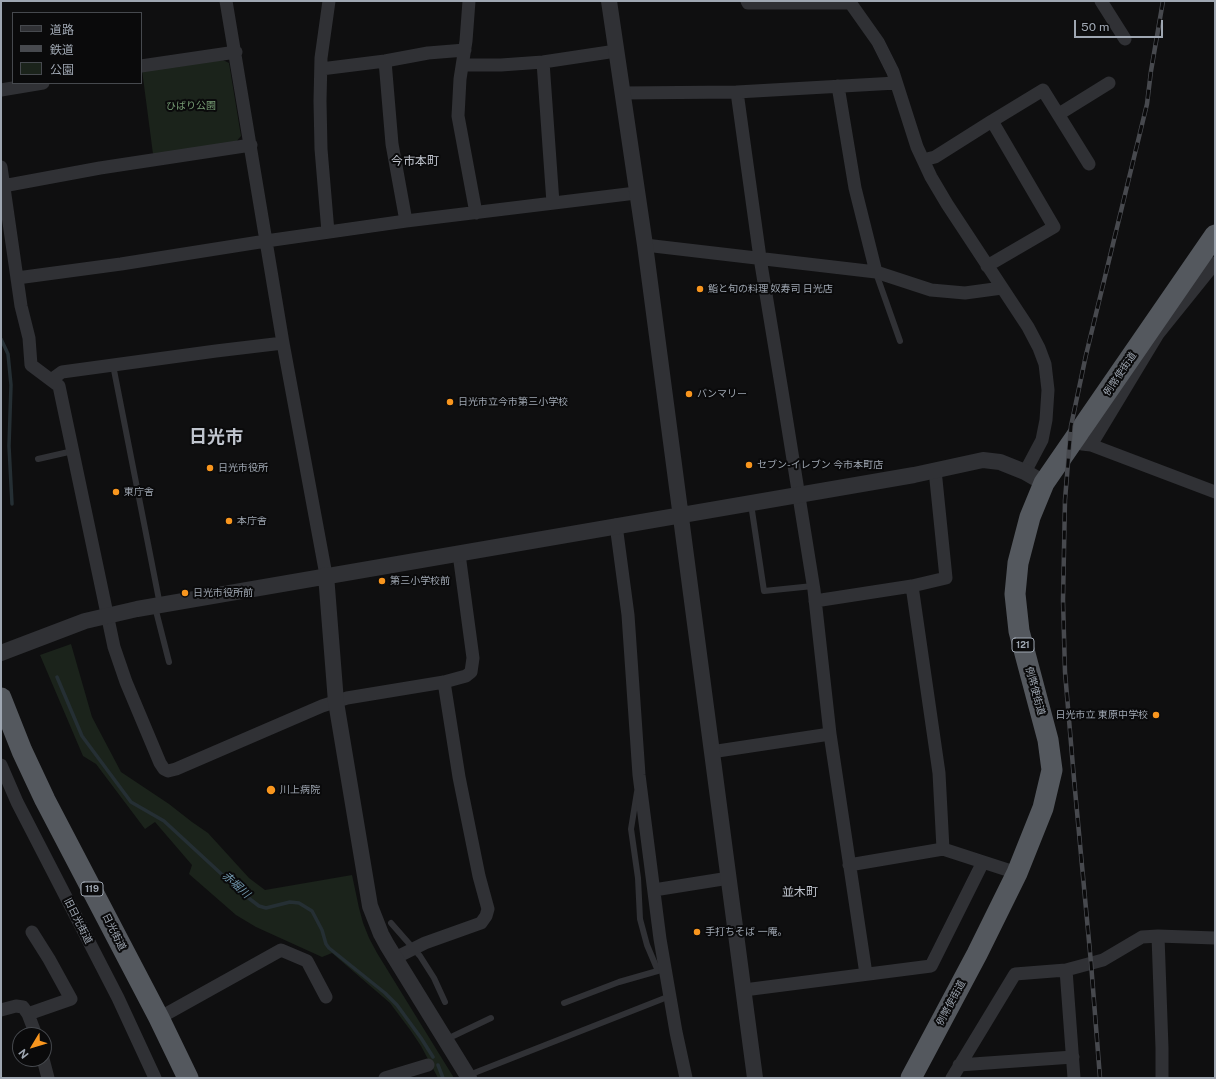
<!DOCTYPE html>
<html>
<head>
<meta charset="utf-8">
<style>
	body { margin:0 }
	#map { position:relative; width:1216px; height:1079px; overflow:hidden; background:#0f0f10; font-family:"Public Sans","Noto Sans JP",sans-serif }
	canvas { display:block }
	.frame { position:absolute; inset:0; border:2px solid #9fa7b2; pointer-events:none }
	.legend { position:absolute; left:12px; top:12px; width:130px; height:72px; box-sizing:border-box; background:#0a0a0b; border:1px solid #46494e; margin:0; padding:5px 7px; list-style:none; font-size:12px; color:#9fa7b2 }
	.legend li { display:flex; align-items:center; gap:8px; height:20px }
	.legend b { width:20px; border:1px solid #46494e }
	.north { position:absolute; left:12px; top:1027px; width:40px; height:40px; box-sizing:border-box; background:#0a0a0b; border:1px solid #46494e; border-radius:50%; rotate:232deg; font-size:11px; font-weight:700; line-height:16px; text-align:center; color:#9fa7b2 }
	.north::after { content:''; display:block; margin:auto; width:14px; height:18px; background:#f9961e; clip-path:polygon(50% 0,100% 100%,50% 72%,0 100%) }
	.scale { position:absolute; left:1074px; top:20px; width:89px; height:18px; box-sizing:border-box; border:2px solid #9fa7b2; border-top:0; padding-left:5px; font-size:12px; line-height:14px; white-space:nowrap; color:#9fa7b2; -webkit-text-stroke:3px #0a0a0b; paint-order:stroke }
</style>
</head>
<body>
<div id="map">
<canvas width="1216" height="1079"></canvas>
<div class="frame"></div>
<ul class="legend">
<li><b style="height:5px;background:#303135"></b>道路</li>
<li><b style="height:5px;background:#47494e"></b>鉄道</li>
<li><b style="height:11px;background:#1b231b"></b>公園</li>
</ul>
<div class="north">N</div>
<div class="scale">50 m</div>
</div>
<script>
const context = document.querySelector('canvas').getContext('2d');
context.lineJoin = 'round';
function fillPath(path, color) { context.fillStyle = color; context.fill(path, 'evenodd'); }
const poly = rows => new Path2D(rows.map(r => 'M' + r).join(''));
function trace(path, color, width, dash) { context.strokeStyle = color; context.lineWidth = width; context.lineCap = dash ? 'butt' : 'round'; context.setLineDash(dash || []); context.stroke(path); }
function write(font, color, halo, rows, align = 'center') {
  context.font = font + ' "Public Sans","Noto Sans JP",sans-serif'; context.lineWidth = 4; context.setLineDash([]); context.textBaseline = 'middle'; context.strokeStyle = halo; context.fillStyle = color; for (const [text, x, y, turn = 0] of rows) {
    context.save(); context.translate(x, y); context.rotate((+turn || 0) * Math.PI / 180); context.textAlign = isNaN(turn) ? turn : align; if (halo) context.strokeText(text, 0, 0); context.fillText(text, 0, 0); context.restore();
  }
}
const green = poly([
	[223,60,229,63,241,136,235,143,153,154,142,70],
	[71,644,92,717,121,772,169,804,192,822,208,833,249,878,265,890,352,875,359,908,363,923,369,938,377,953,454,1078,438,1078,421,1046,411,1031,390,1003,332,953,322,957,256,927,236,915,189,874,192,865,155,822,145,829,96,764,83,756,40,655]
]);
const stream = poly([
	[1,339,8,354,11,385,9,446,12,504],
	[57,677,82,736,131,802,164,821,242,893,259,906,266,908,290,902,299,903,312,911,322,930,326,944,329,948,385,993,397,1005,421,1038,433,1057],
	[438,1065,443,1078]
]);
const service = poly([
	[876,273,900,341],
	[113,365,160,605],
	[38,459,73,451],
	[751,504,764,591,813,586],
	[155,607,169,662],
	[637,792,631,829,638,878,640,919,647,945,658,971],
	[391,923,420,956,434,978,445,1002],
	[564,1003,619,982,661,970],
	[447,1039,491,1018],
	[469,1075,670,996]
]);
const minor = poly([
	[226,1,283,343,326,575],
	[469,1,466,41,460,79,458,116,476,213],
	[747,1,748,3,850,3],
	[849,1,878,42,893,72,917,147,931,177,947,204,1028,327,1039,348,1045,364,1048,390,1046,420,1042,440,1025,472],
	[1101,1,1125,39],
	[385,61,392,144,406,221],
	[543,62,553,203],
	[463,65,501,65,543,62,616,51],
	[141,66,236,52],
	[321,69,385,61,428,53,465,50],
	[838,86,855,188,876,272],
	[1,90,43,83],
	[737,92,760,258,782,391,814,590,830,734,866,974],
	[622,93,737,92,896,83],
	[1059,114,1109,83],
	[992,121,1043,90,1089,164],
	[923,160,935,157,992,121,1054,227,987,266],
	[1,167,21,306,29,338,31,365,59,386,114,647,126,682,160,763,164,769,168,771,176,769,322,706,347,698,444,682,466,676,471,672,473,658,459,554],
	[3,186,100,168,251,145],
	[328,232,321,149,320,101,321,58,329,1],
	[645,245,876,272,931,290,965,293,1002,288],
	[17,278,121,264,266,241,406,221,636,193],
	[51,380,62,372,216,351,283,343],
	[1082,444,1091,445,1215,492],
	[1091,445,1158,334,1215,263],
	[616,525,628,615,639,775,660,939,676,1032,686,1078],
	[912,586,939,773,943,849],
	[815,601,912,586,946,578,935,470],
	[711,752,830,734],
	[1,765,17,802,118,998,155,1078],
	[983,862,1017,873],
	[654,890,729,878],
	[1158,936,1162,1048,1162,1078],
	[395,958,425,943,481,923,486,916,488,909,479,876,459,777,444,682],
	[744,990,931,966,983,862,943,849,849,865],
	[1,1010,16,1006,23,1007,28,1014,36,1035],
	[28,1014,71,999,49,959,32,932],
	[159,1018,281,950,307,961,326,997],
	[43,1059,48,1078],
	[959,1065,1073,1057],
	[385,1078,428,1065],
	[952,1078,1015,974,1066,970],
	[1074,1078,1066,970,1103,960,1142,937,1158,936,1215,938]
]);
const tertiary = poly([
	[609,1,645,245,755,1078],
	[326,575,336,702,370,906,381,934,387,945,469,1078],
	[1,653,85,621,137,609,914,475,983,460,1000,462,1025,472,1044,483]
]);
const trunk = poly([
	[1,698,22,751,45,800,159,1018,188,1078],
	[911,1078,977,954,1017,873,1043,808,1052,770,1048,740,1019,631,1015,594,1018,563,1030,517,1044,483,1215,235]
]);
const rail = poly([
	[1100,1078,1091,963,1074,779,1065,672,1063,600,1065,500,1071,426,1086,355,1147,104,1151,71,1163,1]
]);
const markers = [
	[700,289,4,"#f9961e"],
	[689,394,4,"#f9961e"],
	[450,402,4,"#f9961e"],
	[749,465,4,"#f9961e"],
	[210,468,4,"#f9961e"],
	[116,492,4,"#f9961e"],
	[229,521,4,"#f9961e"],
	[382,581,4,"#f9961e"],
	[185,593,4,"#f9961e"],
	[1156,715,4,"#f9961e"],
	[271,790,5,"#f9961e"],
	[697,932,4,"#f9961e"]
];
const shields = [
	[1023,645,22],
	[92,889,22]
];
const shieldNames = [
	["121",1023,645],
	["119",92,889]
];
const parkNames = [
	["ひばり公園",191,106]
];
const poiNames = [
	["鮨と旬の料理 奴寿司 日光店",708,289],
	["バンマリー",697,394],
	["日光市立今市第三小学校",458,402],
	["セブン-イレブン 今市本町店",757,465],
	["日光市役所",218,468],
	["東庁舎",124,492],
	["本庁舎",237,521],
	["第三小学校前",390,581],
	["日光市役所前",193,593],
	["日光市立 東原中学校",1148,715,"right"],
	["川上病院",280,790],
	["手打ちそば 一庵。",705,932]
];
const streetNames = [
	["例幣使街道",1120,374,-56],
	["例幣使街道",1035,691,75],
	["旧日光街道",78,921,63],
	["日光街道",114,932,63],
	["例幣使街道",951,1003,-62]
];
const waterNames = [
	["赤堀川",236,885,42]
];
const quarterNames = [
	["今市本町",415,161],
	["並木町",800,892]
];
const townNames = [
	["日光市",216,437]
];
fillPath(green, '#1b231b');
trace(stream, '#252f34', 3.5);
trace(service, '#303135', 6);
trace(minor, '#303135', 13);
trace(tertiary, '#303135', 16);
trace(trunk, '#54585e', 21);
trace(rail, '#47494e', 4.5);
trace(rail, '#0a0a0b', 3, [9]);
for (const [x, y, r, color] of markers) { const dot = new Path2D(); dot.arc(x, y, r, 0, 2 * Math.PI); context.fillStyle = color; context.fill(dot); trace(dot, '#0a0a0b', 1.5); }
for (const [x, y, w] of shields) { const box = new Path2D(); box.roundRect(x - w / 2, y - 7, w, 14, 3); context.fillStyle = '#0a0a0b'; context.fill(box); trace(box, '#9fa7b2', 1); }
write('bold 9px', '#9fa7b2', null, shieldNames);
write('10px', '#779e75', '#0a0a0b', parkNames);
write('10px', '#9fa7b2', '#0a0a0b', poiNames, 'left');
write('10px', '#9fa7b2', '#0a0a0b', streetNames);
write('italic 11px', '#739ab0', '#0a0a0b', waterNames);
write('12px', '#c0c5ce', '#0a0a0b', quarterNames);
write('bold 18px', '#c0c5ce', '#0a0a0b', townNames);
</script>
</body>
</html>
